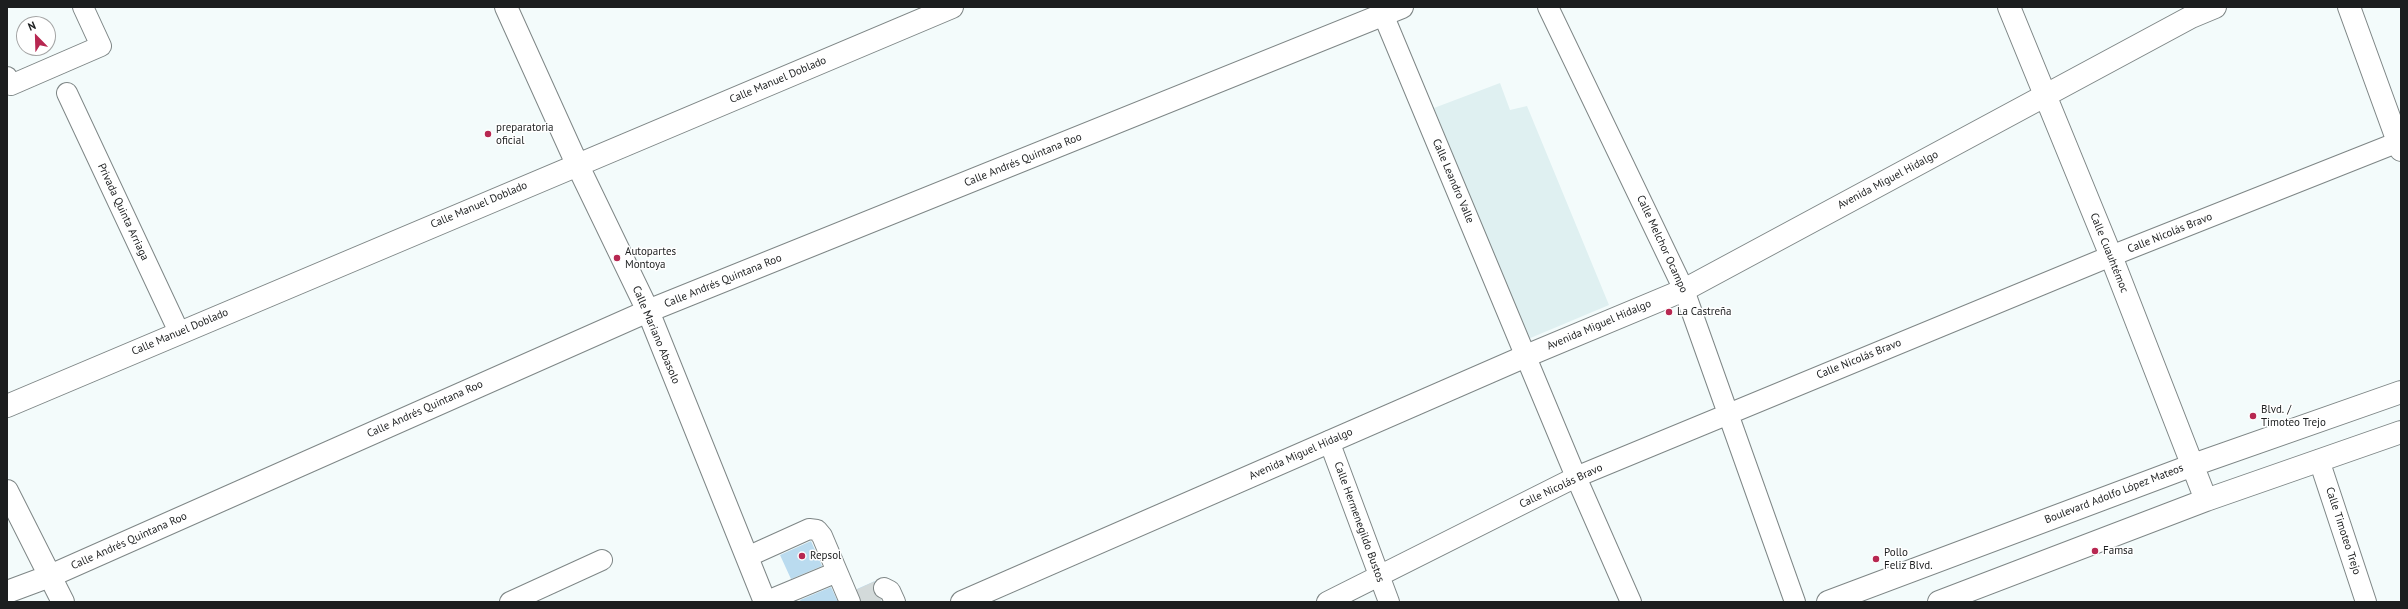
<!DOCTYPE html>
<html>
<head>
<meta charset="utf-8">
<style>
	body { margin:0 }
	#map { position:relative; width:2408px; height:609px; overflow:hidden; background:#f3fbfb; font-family:"PT Sans",sans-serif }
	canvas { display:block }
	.frame { position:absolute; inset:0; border:8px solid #1c1e1f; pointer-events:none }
	.north { position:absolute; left:16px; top:16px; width:40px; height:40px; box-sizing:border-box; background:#fff; border:1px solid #a4a5a5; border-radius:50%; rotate:337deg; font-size:11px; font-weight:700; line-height:16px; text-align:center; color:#1c1e1f }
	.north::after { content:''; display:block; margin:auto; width:14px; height:18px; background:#b72751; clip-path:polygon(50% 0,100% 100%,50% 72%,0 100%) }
</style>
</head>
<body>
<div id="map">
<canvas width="2408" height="609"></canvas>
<div class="frame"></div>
<div class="north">N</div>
</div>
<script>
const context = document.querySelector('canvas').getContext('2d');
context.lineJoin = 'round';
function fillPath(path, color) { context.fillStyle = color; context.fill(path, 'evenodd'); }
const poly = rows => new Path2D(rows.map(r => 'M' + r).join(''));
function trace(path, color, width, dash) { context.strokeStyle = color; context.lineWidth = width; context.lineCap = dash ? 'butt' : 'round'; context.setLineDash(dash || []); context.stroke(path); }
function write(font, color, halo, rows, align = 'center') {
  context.font = font + ' "PT Sans",sans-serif'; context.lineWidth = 3; context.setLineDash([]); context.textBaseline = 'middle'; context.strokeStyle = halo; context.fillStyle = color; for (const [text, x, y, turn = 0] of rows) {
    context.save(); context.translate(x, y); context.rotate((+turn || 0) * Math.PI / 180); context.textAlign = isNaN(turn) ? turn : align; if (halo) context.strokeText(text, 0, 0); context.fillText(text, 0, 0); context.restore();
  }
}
const built = poly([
	[1500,83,1510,110,1527,106,1609,305,1528,339,1434,108]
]);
const building = poly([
	[811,541,822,566,791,579,780,555],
	[875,581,873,588,874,594,882,602,861,602,857,589],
	[831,587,838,602,801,602,800,600]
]);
const minorTunnel = poly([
	[860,599,884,588]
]);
const minor = poly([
	[1380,7,1576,477,1631,602],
	[1548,7,1684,290,1795,602],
	[7,77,11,85,101,46,83,7],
	[67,93,179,332],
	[1329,441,1389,602],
	[2319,460,2366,602],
	[747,557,809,529,817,530,822,536,850,602],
	[884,588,890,591,895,602],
	[510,602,602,560],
	[765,602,837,572],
	[1327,602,1576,477,2111,256,2401,141]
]);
const major = poly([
	[506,7,577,164,648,311,765,602],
	[2009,7,2111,256,2206,500],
	[2349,7,2401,150],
	[7,406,952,7],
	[7,491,63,602],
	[7,592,50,576,648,311,1402,7],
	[962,602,1526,356,1684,290,2191,17,2215,7],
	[1828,602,2193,465,2401,392],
	[1939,602,2206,500,2401,432]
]);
const markers = [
	[488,134,4,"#b72751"],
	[617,258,4,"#b72751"],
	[1669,312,4,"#b72751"],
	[2253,416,4,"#b72751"],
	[2095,551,4,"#b72751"],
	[802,556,4,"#b72751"],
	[1876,559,4,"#b72751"]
];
const streetNames = [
	["Calle Manuel Doblado",778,80,-23],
	["Calle Andrés Quintana Roo",1023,160,-22],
	["Avenida Miguel Hidalgo",1888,180,-28],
	["Calle Leandro Valle",1453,181,67],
	["Calle Manuel Doblado",479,205,-23],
	["Privada Quinta Arriaga",123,212,65],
	["Calle Nicolás Bravo",2170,233,-22],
	["Calle Melchor Ocampo",1662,244,65],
	["Calle Cuauhtémoc",2109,253,68],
	["Calle Andrés Quintana Roo",723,281,-22],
	["Avenida Miguel Hidalgo",1599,325,-23],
	["Calle Manuel Doblado",180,332,-23],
	["Calle Mariano Abasolo",656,335,67],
	["Calle Nicolás Bravo",1859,359,-22],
	["Calle Andrés Quintana Roo",425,409,-24],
	["Avenida Miguel Hidalgo",1301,454,-24],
	["Calle Nicolás Bravo",1561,486,-25],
	["Boulevard Adolfo López Mateos",2114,494,-21],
	["Calle Hermenegildo Bustos",1359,522,70],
	["Calle Timoteo Trejo",2343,531,72],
	["Calle Andrés Quintana Roo",129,541,-24]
];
const poiNames = [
	["preparatoria",496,128],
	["oficial",496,141],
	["Autopartes",625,252],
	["Montoya",625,265],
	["La Castreña",1677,312],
	["Blvd. /",2261,410],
	["Timoteo Trejo",2261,423],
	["Famsa",2103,551],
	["Pollo",1884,553],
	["Feliz Blvd.",1884,566],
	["Repsol",810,556]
];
fillPath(built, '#dff0f1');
fillPath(building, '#badbef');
trace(minorTunnel, '#d3dada', 20, [20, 10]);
trace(minor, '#7e8686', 22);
trace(major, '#7e8686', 24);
trace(minor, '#fff', 20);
trace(major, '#fff', 22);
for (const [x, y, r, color] of markers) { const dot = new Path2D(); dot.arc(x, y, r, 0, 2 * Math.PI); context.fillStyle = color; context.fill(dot); trace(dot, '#fff', 1.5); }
write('11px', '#1c1e1f', '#fff', streetNames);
write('11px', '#1c1e1f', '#fff', poiNames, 'left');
</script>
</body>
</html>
